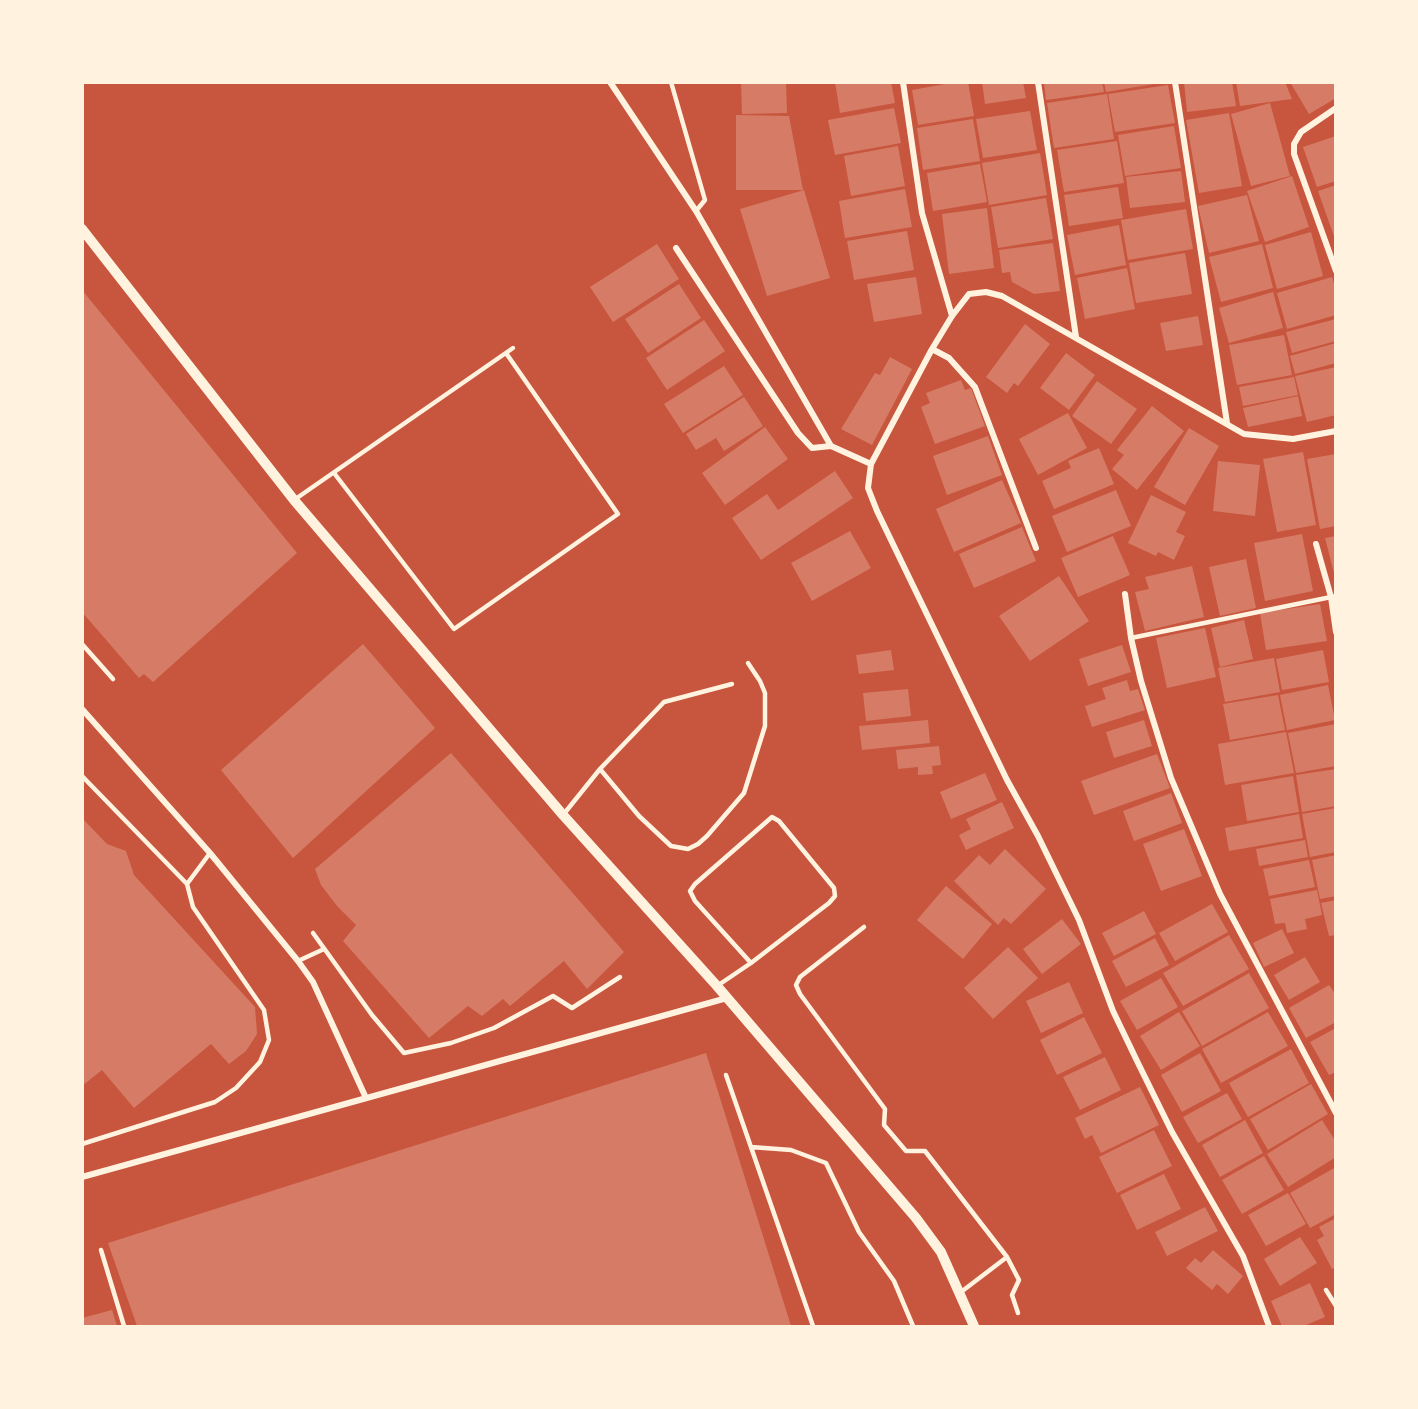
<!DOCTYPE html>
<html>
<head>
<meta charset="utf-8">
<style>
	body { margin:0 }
	#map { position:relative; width:1418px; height:1409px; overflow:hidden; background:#c8553d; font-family:"DejaVu Sans",sans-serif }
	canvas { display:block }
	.frame { position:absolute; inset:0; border:84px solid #fff3e0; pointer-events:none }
</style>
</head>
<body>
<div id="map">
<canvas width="1418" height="1409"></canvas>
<div class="frame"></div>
</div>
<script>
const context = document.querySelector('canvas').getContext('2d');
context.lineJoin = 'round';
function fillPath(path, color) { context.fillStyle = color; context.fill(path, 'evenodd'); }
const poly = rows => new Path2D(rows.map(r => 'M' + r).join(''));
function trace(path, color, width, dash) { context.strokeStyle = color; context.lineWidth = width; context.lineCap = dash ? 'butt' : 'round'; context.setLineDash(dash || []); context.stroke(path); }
const building = poly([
	[741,82,786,82,787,113,742,114],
	[835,82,891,82,895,103,840,113],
	[956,82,968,82,974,116,918,125,912,90],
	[982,82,1023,82,1026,98,985,104],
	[1044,82,1102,82,1104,92,1046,100],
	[1104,82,1154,82,1154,84,1106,92],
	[1184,82,1232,82,1236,106,1187,112],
	[1236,82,1285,82,1292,99,1240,106],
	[1290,82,1336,82,1336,98,1309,114],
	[1168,85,1175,123,1115,132,1108,94],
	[1107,94,1114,139,1054,148,1047,103],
	[1270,103,1290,176,1251,186,1231,114],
	[894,108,901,143,835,155,828,120],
	[1030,111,1037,150,983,158,976,119],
	[1229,113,1242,186,1199,193,1186,120],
	[736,115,789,116,803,190,736,190],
	[973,119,980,161,923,170,917,128],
	[1174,126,1181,168,1125,176,1118,135],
	[1336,136,1336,181,1317,187,1303,147],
	[1117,141,1124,183,1064,192,1057,150],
	[898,146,905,186,851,196,844,156],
	[1040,153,1047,195,989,205,982,163],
	[980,164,987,202,933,211,927,173],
	[1181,171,1185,202,1130,208,1126,177],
	[1292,176,1309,227,1265,242,1247,191],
	[1336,185,1336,239,1335,239,1318,191],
	[1118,187,1123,218,1069,226,1064,195],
	[905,189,912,227,845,238,839,201],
	[804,190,830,278,767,296,740,209],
	[1247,195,1259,241,1209,253,1198,206],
	[1046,198,1053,239,998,248,991,207],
	[987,208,994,268,949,274,942,214],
	[1186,209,1193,249,1128,260,1121,220],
	[1119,225,1126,265,1075,275,1067,235],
	[907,231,914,270,854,280,847,241],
	[1311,232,1323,276,1277,289,1265,245],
	[1053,243,1060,291,1034,294,1012,282,1010,272,1002,273,999,250],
	[657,244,679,279,613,322,590,287],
	[1262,244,1273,288,1221,302,1209,257],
	[1185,253,1192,294,1136,303,1129,263],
	[1127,268,1135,309,1085,319,1077,278],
	[916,277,922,314,874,322,867,284],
	[1332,277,1336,290,1336,315,1287,329,1277,293],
	[679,284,701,318,648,353,625,319],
	[82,290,297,553,153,682,144,674,139,678,82,612],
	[1273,292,1283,328,1229,343,1219,308],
	[1198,316,1203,345,1166,351,1160,323],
	[1336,319,1336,341,1292,353,1286,332],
	[704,320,725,351,667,390,646,358],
	[1025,324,1050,344,1018,386,1014,383,1007,393,986,377],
	[1284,335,1292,375,1237,385,1229,345],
	[1336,343,1336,363,1295,374,1290,356],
	[1066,353,1095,375,1069,410,1040,388],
	[890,357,912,369,872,445,841,429,875,373,880,375],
	[724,366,743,395,683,433,664,404],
	[1336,367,1336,415,1307,422,1295,376],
	[1294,377,1298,395,1243,406,1239,387],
	[961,380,965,390,971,388,985,426,935,444,921,407,930,403,926,393],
	[1097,381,1137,409,1111,444,1072,416],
	[1298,396,1302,416,1248,427,1243,408],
	[744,397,763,426,724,451,716,438,696,450,686,434],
	[1152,406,1184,431,1137,490,1112,469,1124,455,1117,450],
	[1068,413,1087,448,1038,475,1019,439],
	[765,427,788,459,725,505,702,473],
	[1189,428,1219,446,1185,505,1154,487],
	[988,436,1002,475,947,495,933,456],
	[1099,448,1114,484,1054,509,1042,481,1071,468,1068,461],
	[1303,452,1316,525,1277,532,1263,459],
	[1336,454,1336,526,1320,529,1307,459],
	[1218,461,1260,465,1255,516,1213,511],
	[835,471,853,498,761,560,732,518,767,494,778,510],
	[1002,480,1021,523,954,552,936,509],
	[1116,490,1131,526,1067,552,1052,516],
	[1151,495,1186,512,1176,532,1185,536,1174,560,1158,552,1156,556,1128,543],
	[1022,527,1036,561,974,588,959,554],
	[850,531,871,568,812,601,791,563],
	[1302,534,1313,591,1265,601,1254,543],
	[1113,536,1130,575,1078,597,1061,558],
	[1336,536,1336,577,1335,577,1325,538],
	[1246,559,1256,608,1220,616,1209,567],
	[1192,566,1204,617,1145,631,1135,592,1149,589,1145,577],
	[1059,576,1089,621,1030,661,999,616],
	[1320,604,1327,641,1266,650,1260,613],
	[1244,620,1253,659,1220,667,1211,628],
	[1205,628,1216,677,1167,688,1156,638],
	[363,644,435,728,293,858,221,770],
	[1122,645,1131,672,1088,686,1079,659],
	[891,650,894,670,859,674,856,655],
	[1323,650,1329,682,1282,690,1276,659],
	[1274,658,1280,692,1225,702,1218,668],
	[1127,680,1130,691,1138,689,1145,710,1092,727,1085,706,1106,699,1102,688],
	[1328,685,1335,720,1287,730,1280,695],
	[908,689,911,716,866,721,863,693],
	[1278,695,1285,730,1230,740,1223,704],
	[928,720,930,743,862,750,859,726],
	[1144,720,1152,746,1114,758,1106,732],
	[1336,724,1336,766,1296,773,1288,733],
	[1286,732,1294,773,1225,785,1218,744],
	[939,746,941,765,932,766,933,774,918,775,918,767,898,769,896,750],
	[451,753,624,952,587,989,564,961,510,1006,503,999,482,1016,468,1006,429,1038,343,941,356,925,337,906,321,885,315,869],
	[1157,754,1170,788,1094,815,1081,781],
	[1336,769,1336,806,1302,812,1296,775],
	[985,773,997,800,951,819,940,792],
	[1293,776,1299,812,1247,821,1241,785],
	[1171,793,1182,823,1134,841,1123,811],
	[1002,802,1014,828,966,850,959,835,971,829,966,819],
	[1336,808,1336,852,1310,857,1302,814],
	[1299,814,1303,838,1229,851,1225,828],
	[82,818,107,844,126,851,134,875,255,1007,257,1034,246,1051,229,1064,211,1044,134,1108,102,1070,82,1086],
	[1184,829,1202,876,1161,891,1143,844],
	[1305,840,1308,857,1259,866,1256,849],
	[1005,849,1046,889,1011,924,1004,918,998,925,954,881,979,855,990,865],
	[1336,855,1336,896,1320,899,1312,860],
	[1309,860,1315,887,1269,896,1263,869],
	[946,886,992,924,963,959,917,920],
	[1317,890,1322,915,1305,919,1307,929,1287,933,1285,923,1275,924,1270,899],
	[1336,900,1336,935,1329,936,1321,903],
	[1212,904,1228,932,1175,961,1159,933],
	[1144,911,1156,934,1114,956,1102,933],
	[1062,919,1081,944,1042,974,1023,949],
	[1282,929,1294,953,1264,967,1253,943],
	[1229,935,1249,969,1183,1006,1163,973],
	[1155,938,1169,965,1126,987,1112,961],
	[1008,947,1038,978,993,1019,964,988],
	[1305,957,1320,982,1289,1000,1274,975],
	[1249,973,1269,1008,1202,1046,1182,1011],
	[1161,978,1178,1007,1137,1030,1120,1001],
	[1069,982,1083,1013,1041,1033,1026,1001],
	[1329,985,1336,995,1336,1022,1306,1038,1289,1008],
	[1179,1012,1200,1046,1161,1070,1140,1036],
	[1268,1012,1288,1046,1221,1083,1202,1049],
	[1084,1017,1102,1053,1057,1075,1040,1040],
	[1336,1028,1336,1072,1329,1075,1310,1042],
	[1291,1049,1309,1083,1248,1117,1229,1083],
	[706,1053,791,1326,137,1326,108,1243],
	[1200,1053,1221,1091,1182,1112,1161,1075],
	[1105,1057,1121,1090,1080,1110,1063,1077],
	[1311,1084,1328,1114,1268,1150,1250,1119],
	[1140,1087,1159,1125,1101,1153,1092,1135,1085,1139,1075,1118],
	[1227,1093,1242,1119,1198,1143,1183,1117],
	[1245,1120,1263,1153,1220,1177,1202,1145],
	[1322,1120,1336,1142,1336,1157,1288,1187,1267,1154],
	[1154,1130,1172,1166,1117,1193,1099,1157],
	[1264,1156,1284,1190,1242,1214,1222,1180],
	[1336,1167,1336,1214,1310,1228,1290,1193],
	[1164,1174,1181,1209,1137,1230,1120,1195],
	[1288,1193,1306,1224,1266,1246,1248,1215],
	[1205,1207,1218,1231,1167,1256,1155,1232],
	[1336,1218,1336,1267,1332,1269,1317,1240,1324,1236,1319,1227],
	[1300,1237,1317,1263,1280,1286,1264,1259],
	[1213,1250,1243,1276,1228,1294,1217,1284,1212,1290,1186,1268,1195,1258,1201,1263],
	[1310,1283,1325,1317,1304,1326,1282,1326,1271,1301],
	[112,1310,117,1326,82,1326,82,1318]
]);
const service = poly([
	[671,82,705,200,696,211],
	[334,473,454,629,618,514,506,353],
	[294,500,513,348],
	[1131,638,1336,596],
	[82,644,113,679],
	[600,769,639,816,671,846,688,849,698,844,707,836,744,793,765,726,765,693,760,681,748,663],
	[82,776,187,884],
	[563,815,600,769,664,702,732,684],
	[864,927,800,977,796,985,800,994,885,1109,884,1125,906,1151,925,1151,1007,1257,1019,1280,1012,1295,1018,1313],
	[313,933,372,1015,404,1053,451,1043,494,1028,553,996,572,1008,620,977],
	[298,961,324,949],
	[717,986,751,963,829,903,835,896,834,888,779,821,772,817,695,884,690,891,695,901,751,963],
	[726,1075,813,1326],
	[82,1144,215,1102,236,1088,260,1062,269,1040,264,1010,193,907,187,884,210,853],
	[751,1147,791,1150,826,1163,859,1232,894,1281,913,1326],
	[101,1250,124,1326],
	[1326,1290,1336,1306],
	[961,1292,1007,1257]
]);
const minor = poly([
	[610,82,696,211,831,446,871,464],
	[903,82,922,213,952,316],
	[1038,82,1076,337],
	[1175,82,1227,423],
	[1336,108,1301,132,1294,144,1294,154,1336,271],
	[676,248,798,433,812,448,831,446],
	[932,349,949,358,975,387,1036,548],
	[1316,544,1331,597,1336,632],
	[1125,594,1131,638,1141,681,1171,778,1220,894,1336,1113],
	[82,709,210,853,298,961,313,982,366,1098],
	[82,1177,727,998],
	[1269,1326,1243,1256,1172,1132,1138,1063,1113,1011,1079,920,1038,836,1007,780,877,511,868,488,871,464,932,349,952,316,969,294,986,292,1002,296,1244,434,1293,439,1336,431]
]);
const tertiary = poly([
	[82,229,294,500,563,815,717,986,916,1218,941,1252,974,1326]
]);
fillPath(building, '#d67c66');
trace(service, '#fff3e0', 4.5);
trace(minor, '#fff3e0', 6);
trace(tertiary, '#fff3e0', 10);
</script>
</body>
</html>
